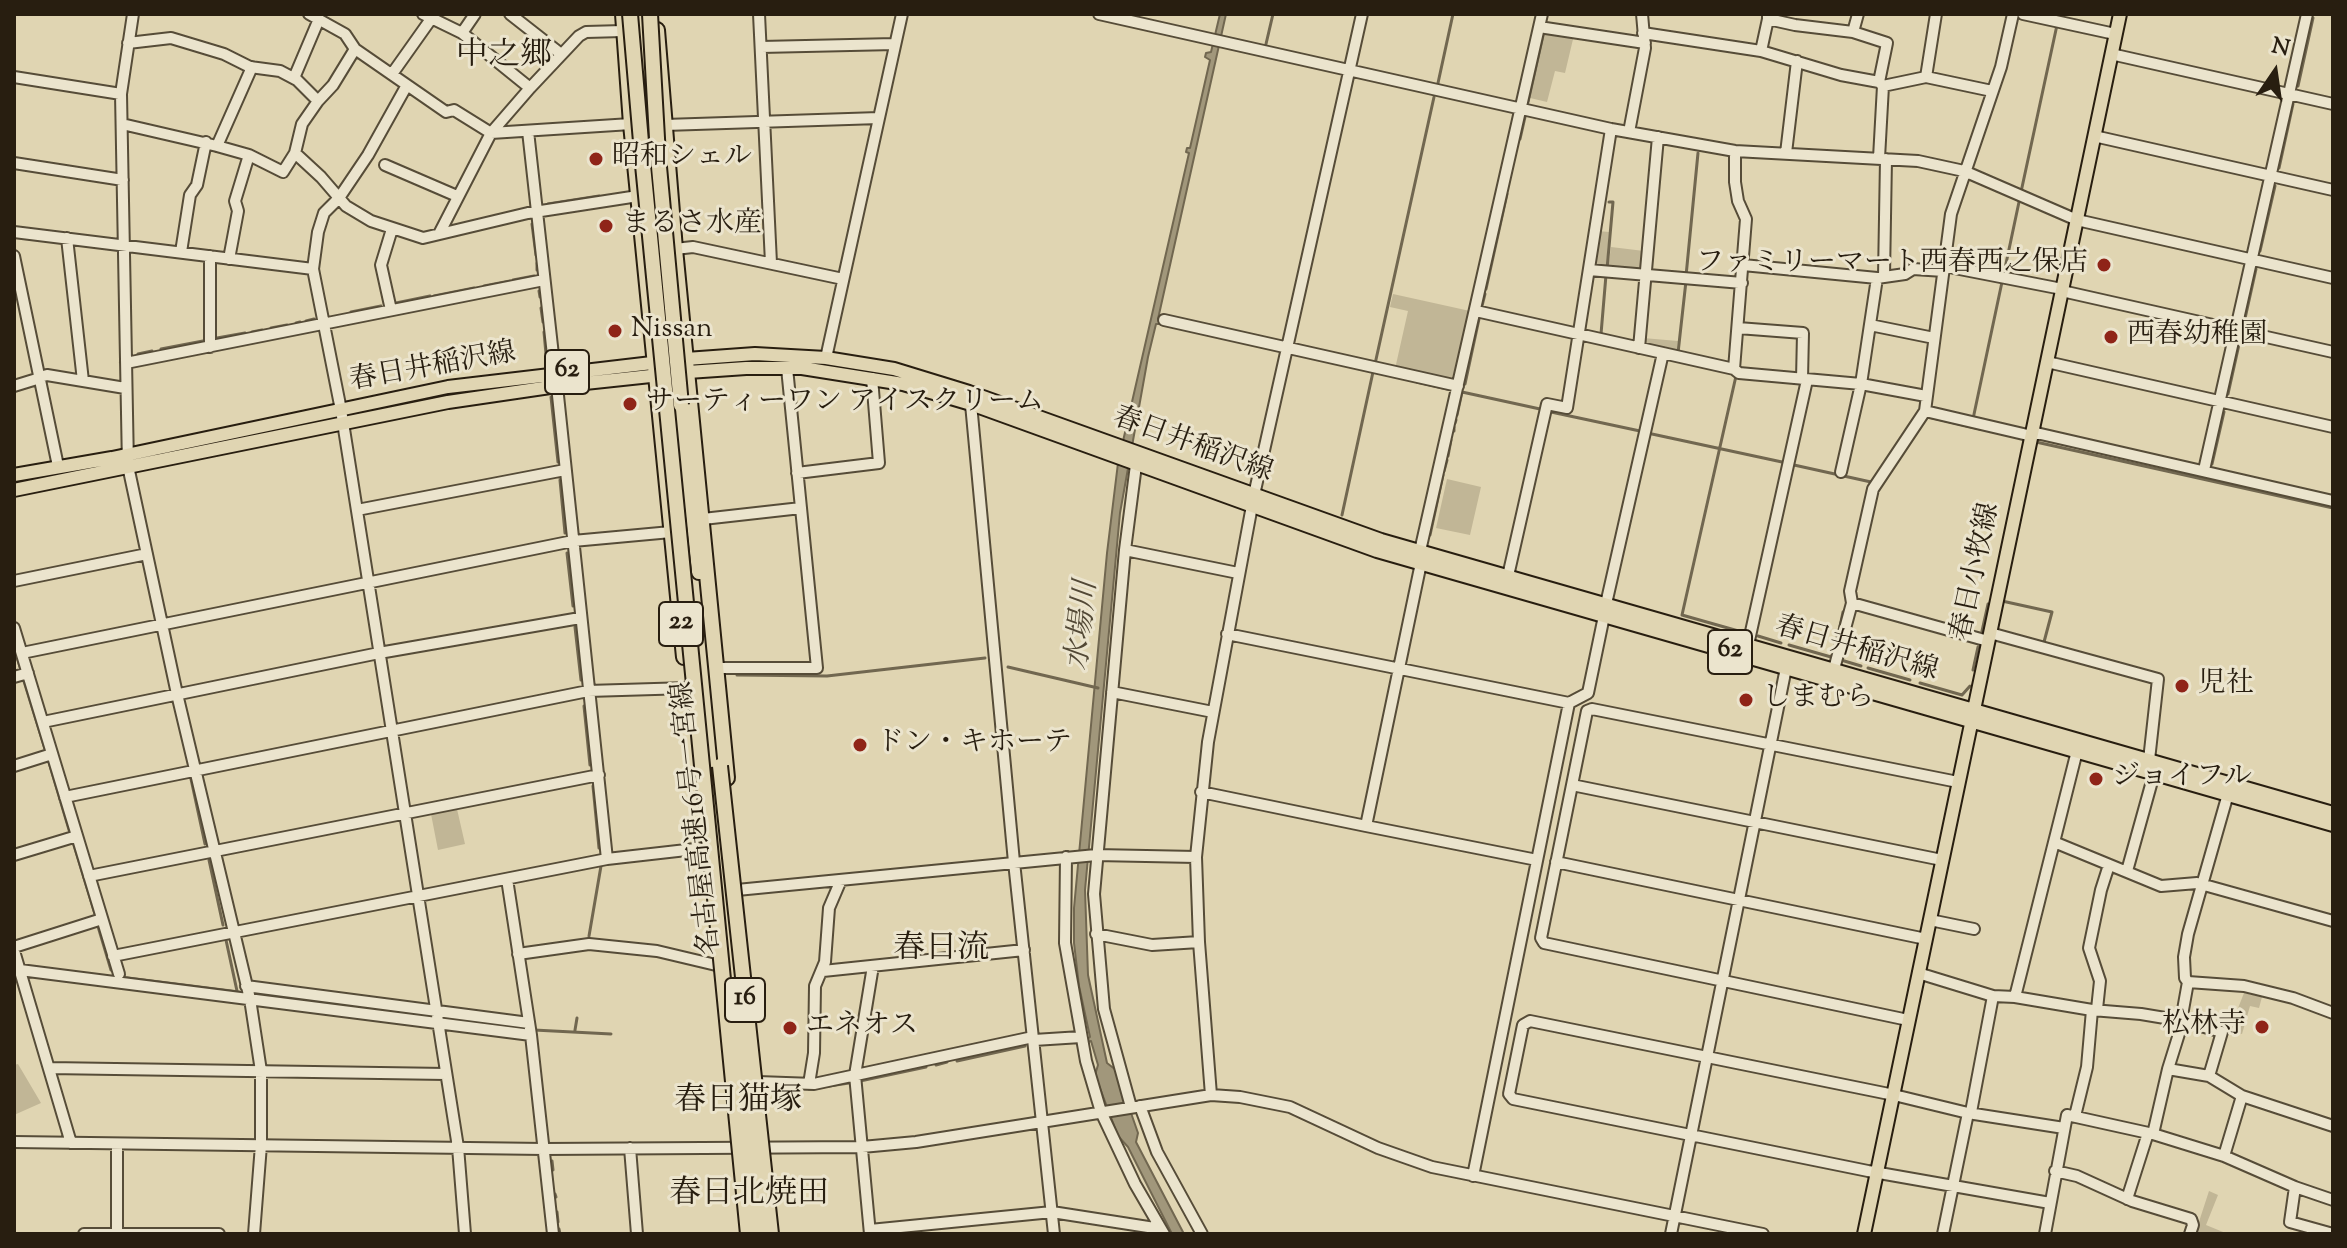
<!DOCTYPE html>
<html>
<head>
<meta charset="utf-8">
<style>
	body { margin:0 }
	#map { position:relative; width:2347px; height:1248px; overflow:hidden; background:#e0d5b2; font-family:"Sorts Mill Goudy",serif }
	canvas { display:block }
	.frame { position:absolute; inset:0; border:16px solid #281e10; pointer-events:none }
	.north { position:absolute; left:2235px; top:32px; width:80px; height:80px; -webkit-text-stroke:6px #ebe4cd; paint-order:stroke; rotate:13deg; font-size:22px; font-weight:700; line-height:32px; text-align:center; color:#281e10 }
	.north::after { content:''; display:block; margin:auto; width:28px; height:36px; background:#281e10; clip-path:polygon(50% 0,100% 100%,50% 72%,0 100%) }
</style>
</head>
<body>
<div id="map">
<canvas width="2347" height="1248"></canvas>
<div class="frame"></div>
<div class="north">N</div>
</div>
<script>
const context = document.querySelector('canvas').getContext('2d');
context.lineJoin = 'round';
function fillPath(path, color) { context.fillStyle = color; context.fill(path, 'evenodd'); }
const poly = rows => new Path2D(rows.map(r => 'M' + r).join(''));
function trace(path, color, width, dash) { context.strokeStyle = color; context.lineWidth = width; context.lineCap = dash ? 'butt' : 'round'; context.setLineDash(dash || []); context.stroke(path); }
function write(font, color, halo, rows, align = 'center') {
  context.font = font + ' "Sorts Mill Goudy","Noto Serif JP",serif'; context.lineWidth = 6; context.setLineDash([]); context.textBaseline = 'middle'; context.strokeStyle = halo; context.fillStyle = color; for (const [text, x, y, turn = 0] of rows) {
    context.save(); context.translate(x, y); context.rotate((+turn || 0) * Math.PI / 180); context.textAlign = isNaN(turn) ? turn : align; if (halo) context.strokeText(text, 0, 0); context.fillText(text, 0, 0); context.restore();
  }
}
const green = poly([
	[1545,31,1574,35,1565,73,1555,71,1547,102,1530,98],
	[1598,231,1609,232,1606,269,1593,266],
	[1611,247,1644,251,1642,270,1608,269],
	[1393,294,1470,311,1454,382,1395,369,1408,311,1390,307],
	[1643,338,1678,341,1677,351,1643,343],
	[1447,479,1481,487,1470,535,1436,528],
	[457,809,465,844,438,850,431,814],
	[2244,993,2262,997,2259,1008,2250,1006,2242,1034,2229,1031],
	[18,1064,41,1103,14,1115,14,1065],
	[2209,1191,2218,1195,2206,1225,2228,1234,2195,1234]
]);
const water = poly([
	[1220,14,1226,14,1158,319,1161,320,1160,324,1156,324,1148,357,1120,513,1085,890,1088,975,1107,1063,1116,1070,1138,1133,1136,1142,1184,1234,1172,1234,1128,1147,1118,1136,1095,1075,1098,1065,1091,1041,1088,1042,1087,1039,1090,1037,1079,986,1074,943,1074,908,1107,553,1118,463,1189,153,1186,152,1187,148,1190,148,1210,60,1205,57,1206,53,1211,52,1220,14]
]);
const stream = poly([
	[1266,44,1273,14],
	[1438,83,1453,14],
	[2298,86,2313,18],
	[1528,102,1544,31],
	[1520,139,1525,117],
	[2279,168,2293,104],
	[2021,192,2057,25],
	[548,204,599,196],
	[532,224,536,255],
	[2260,251,2275,186],
	[537,263,537,270],
	[1607,269,1613,202,1609,202],
	[2004,273,2019,202],
	[1686,276,1698,153],
	[513,280,534,276],
	[484,286,510,281],
	[1486,289,1507,194],
	[539,291,540,297],
	[434,296,474,288],
	[396,303,430,296],
	[1482,306,1485,294],
	[541,308,543,322],
	[351,312,381,306],
	[306,321,314,319],
	[296,323,300,322],
	[2244,323,2256,269],
	[271,328,287,325],
	[252,332,262,330],
	[544,332,547,365],
	[1601,334,1606,275],
	[217,338,245,333],
	[161,349,203,341],
	[1678,353,1686,281],
	[138,354,152,351],
	[1375,364,1434,97],
	[1736,376,1682,615,1742,632],
	[1417,382,1452,390],
	[1465,384,1479,319],
	[2228,394,2240,340],
	[551,397,558,462],
	[1551,412,1640,431],
	[1457,415,1462,392,1540,409],
	[1929,417,1980,429],
	[1973,419,2002,282],
	[1455,423,1456,420],
	[1454,431,1454,427],
	[1652,434,1782,462],
	[2036,442,2333,508],
	[1448,456,1451,440],
	[2212,464,2224,412],
	[1794,465,1871,482,1874,479],
	[1444,471,1447,460],
	[560,480,565,533],
	[1342,515,1373,372],
	[1430,535,1443,475],
	[567,553,573,606],
	[2002,601,2052,612,2044,642],
	[575,627,581,680],
	[1982,631,1988,604],
	[1758,636,1781,643],
	[1838,636,1843,612],
	[1789,645,1831,657,1835,651],
	[14,647,21,670],
	[1841,660,1861,666],
	[1008,667,1098,688],
	[1868,668,1910,680],
	[1973,670,1978,647],
	[737,675,827,676,985,658],
	[23,678,46,752],
	[1920,683,1962,695,1970,686],
	[584,706,590,765],
	[48,759,70,833],
	[191,779,205,844],
	[593,786,599,848],
	[73,842,95,914],
	[209,860,223,925],
	[97,923,111,970],
	[589,936,601,866],
	[226,940,237,991],
	[120,977,239,992],
	[254,993,431,1016],
	[441,1018,527,1029],
	[534,1030,611,1034],
	[575,1030,577,1018],
	[957,1061,1025,1046],
	[936,1065,947,1062],
	[860,1081,926,1067],
	[809,1089,849,1083],
	[552,1161,553,1170],
	[555,1194,556,1197],
	[557,1212,558,1222],
	[559,1229,560,1234]
]);
const minor = poly([
	[133,14,121,94,128,466,177,694,250,999,261,1071,261,1145,254,1234],
	[309,14,345,34,355,49,446,112,454,110,491,133,631,124],
	[423,14,462,33,530,88],
	[510,14,561,54],
	[759,14,771,263],
	[1099,14,1611,129,1735,151,1918,161,1964,171,2077,220,2333,278],
	[1768,14,1768,19,1795,25,1853,32,1887,43,1879,82],
	[2023,14,2115,34],
	[1539,27,1645,43],
	[1853,32,1858,14],
	[462,33,475,14],
	[1643,33,1761,51,1841,75,1879,82,1883,86,1926,77,1992,91],
	[128,43,171,38,224,54,250,67,280,71,297,80,318,101],
	[761,47,895,44],
	[1761,51,1768,19],
	[2111,54,2333,104],
	[392,74,431,19],
	[14,77,121,94],
	[1926,77,1936,14],
	[294,78,319,19],
	[407,85,368,155,339,198,324,213,318,232,313,269,341,410,458,1147,465,1234],
	[122,124,217,146,249,155,283,172,295,153,302,124,318,101,333,85,355,49],
	[665,125,879,118],
	[528,131,555,373],
	[1629,132,1645,48,1642,14],
	[2094,136,2333,190],
	[217,146,252,67],
	[295,153,321,177,346,206,371,221,423,238,528,213,638,196],
	[1786,153,1797,61],
	[1879,158,1883,86],
	[14,163,123,180],
	[385,165,457,196],
	[14,232,313,269],
	[439,234,491,133,530,88,579,36,586,32,623,31],
	[67,238,83,381],
	[675,249,693,247,843,279],
	[181,252,190,195,197,185,206,142],
	[14,256,58,466],
	[210,256,210,347],
	[229,259,238,211,235,201,249,155],
	[1743,265,1877,278,1905,274,1913,269,1944,271],
	[1944,266,2062,289],
	[1589,270,1742,283],
	[1884,276,1886,159],
	[2062,291,2333,352],
	[391,310,381,265,392,229],
	[1476,311,1734,369,1739,373,1861,384,1926,396],
	[1164,320,1458,386],
	[1870,325,1934,338],
	[1738,328,1803,333,1802,379],
	[1639,348,1658,137],
	[826,358,902,14],
	[2047,362,2333,427],
	[126,363,544,280],
	[1734,369,1746,219,1738,201,1735,182,1735,151],
	[40,377,47,375,125,388],
	[14,386,40,378],
	[557,386,607,859],
	[971,404,1014,862,1054,1234],
	[1925,411,2032,436],
	[2032,432,2333,501],
	[2204,470,2307,14],
	[1841,472,1861,384,1877,278],
	[797,473,879,463,872,378],
	[357,510,565,470],
	[703,519,801,508],
	[1125,550,1238,573],
	[1420,551,1542,14],
	[1421,563,1366,826,1537,860],
	[1508,576,1547,404,1567,408,1611,129],
	[14,581,147,554],
	[1852,603,1850,591,1873,489,1925,411,1951,214,2001,67,2013,14],
	[1606,604,1663,353],
	[14,628,119,974],
	[1990,633,2158,679,2149,760],
	[1227,634,1569,703,1588,693,1604,616],
	[1748,645,1807,380],
	[22,653,573,541,671,532],
	[717,668,817,668,787,368],
	[1834,669,1852,603,1988,641],
	[14,677,28,673],
	[1112,692,1213,712],
	[43,722,379,653,580,618],
	[14,766,52,754],
	[1572,785,1942,860],
	[1201,792,1366,826],
	[65,797,588,691,688,688],
	[2054,842,2161,886,2197,883,2333,921],
	[14,855,77,836],
	[1066,857,1065,943,1086,1061,1101,1112,1135,1184,1164,1234],
	[1556,862,1926,939],
	[2127,871,2154,774],
	[89,876,599,775],
	[507,879,531,1035,553,1234],
	[737,890,1096,855,1196,857],
	[1930,920,1974,929],
	[1096,934,1152,945,1199,942],
	[14,947,102,919],
	[14,951,71,1143],
	[518,954,589,944,657,951,716,965],
	[113,956,607,859,704,848],
	[20,970,531,1035],
	[823,971,1024,950],
	[1918,973,1993,996,2015,997,2092,1010,2141,1014,2183,1021,2222,1032,2209,1076,2242,1096,2333,1126],
	[2188,982,2244,986,2293,998,2333,1013],
	[246,986,529,1023],
	[2015,997,2077,751],
	[2097,1009,2100,981,2089,948,2101,890,2109,865],
	[1908,1020,1544,943,1541,938,1587,711,1592,709,1958,782],
	[2181,1021,2188,982,2185,978,2184,957,2188,934,2228,794],
	[1034,1040,1081,1037],
	[49,1068,446,1074],
	[2168,1069,2209,1076],
	[758,1082,814,1084,1033,1037],
	[809,1084,814,1053,815,986,825,962,829,908,841,880],
	[1211,1095,1199,942,1196,857,1208,742,1254,495,1362,14],
	[1140,1106,1157,1152,1202,1234],
	[1131,1107,1104,1009,1094,894,1125,550,1136,465],
	[1971,1112,1993,996],
	[2075,1116,2087,1067,2092,1010],
	[2153,1134,2168,1069,2183,1021],
	[14,1142,544,1149,862,1147,916,1142,1211,1095,1240,1097,1290,1107,1378,1148,1432,1167,1763,1234],
	[117,1144,117,1234],
	[630,1148,637,1234],
	[2224,1156,2242,1096],
	[2055,1171,2077,1176,2132,1201,2191,1219,2193,1225,2190,1234],
	[1473,1176,1569,703],
	[2295,1187,2290,1222,2333,1234],
	[2127,1199,2148,1133],
	[2050,1203,1868,1171,1513,1099,1509,1094,1523,1025,1530,1021,1894,1095,1968,1113,2064,1128],
	[870,1230,1052,1212,1161,1229],
	[84,1234,219,1234],
	[870,1234,855,1075,873,966],
	[1671,1234,1786,668],
	[1943,1234,1968,1113],
	[2045,1234,2067,1115,2153,1134,2224,1156,2295,1187,2333,1200]
]);
const major = poly([
	[14,475,112,458,448,387,686,359,755,354,826,358,894,369,969,392,1381,540,2333,813],
	[14,490,448,402,557,386,688,372,746,368,802,368,903,384,971,404,1377,551,2333,825],
	[1864,1234,2120,14]
]);
const highway = poly([
	[623,14,631,124,684,657],
	[657,30,675,249,727,778],
	[681,405,699,572]
]);
const highwayBridge = poly([
	[630,14,643,165,748,1234],
	[650,14,658,156,681,405],
	[720,766,771,1234],
	[737,1008,759,1234]
]);
const markers = [
	[596,159,8,"#8f2418"],
	[606,226,8,"#8f2418"],
	[2104,265,8,"#8f2418"],
	[615,331,8,"#8f2418"],
	[2111,337,8,"#8f2418"],
	[630,404,8,"#8f2418"],
	[2182,686,8,"#8f2418"],
	[1746,700,8,"#8f2418"],
	[860,745,8,"#8f2418"],
	[2096,779,8,"#8f2418"],
	[2262,1027,8,"#8f2418"],
	[790,1028,8,"#8f2418"]
];
const shields = [
	[567,372,44],
	[681,624,44],
	[1730,652,44],
	[745,1000,40]
];
const shieldNames = [
	["62",567,372],
	["22",681,624],
	["62",1730,652],
	["16",745,1000]
];
const poiNames = [
	["昭和シェル",612,159],
	["まるさ水産",622,226],
	["ファミリーマート西春西之保店",2088,265,"right"],
	["Nissan",631,331],
	["西春幼稚園",2127,337],
	["サーティーワン アイスクリーム",646,404],
	["児社",2198,686],
	["しまむら",1762,700],
	["ドン・キホーテ",876,745],
	["ジョイフル",2112,779],
	["松林寺",2246,1027,"right"],
	["エネオス",806,1028]
];
const streetNames = [
	["春日井稲沢線",433,369,-10],
	["春日井稲沢線",1192,447,20],
	["春日小牧線",1978,572,-78],
	["春日井稲沢線",1856,651,16],
	["名古屋高速16号一宮線",699,818,-96]
];
const waterNames = [
	["水場川",1085,626,-84]
];
const quarterNames = [
	["中之郷",504,59],
	["春日流",941,952],
	["春日猫塚",738,1104],
	["春日北焼田",749,1197]
];
fillPath(green, '#c1b696');
fillPath(water, '#a1977b');
trace(water, '#716750', 2);
trace(stream, '#716750', 3);
trace(minor, '#564c38', 14);
trace(major, '#281e10', 16);
trace(highway, '#281e10', 18);
trace(minor, '#ebe4cd', 10);
trace(major, '#e0d5b2', 12);
trace(highway, '#e0d5b2', 14);
trace(highwayBridge, '#281e10', 18, []);
trace(highwayBridge, '#e0d5b2', 14);
for (const [x, y, r, color] of markers) { const dot = new Path2D(); dot.arc(x, y, r, 0, 2 * Math.PI); context.fillStyle = color; context.fill(dot); trace(dot, '#ebe4cd', 3); }
for (const [x, y, w] of shields) { const box = new Path2D(); box.roundRect(x - w / 2, y - 22, w, 44, 6); context.fillStyle = '#ebe4cd'; context.fill(box); trace(box, '#281e10', 2); }
write('bold 26px', '#281e10', null, shieldNames);
write('28px', '#281e10', '#ebe4cd', poiNames, 'left');
write('28px', '#281e10', '#ebe4cd', streetNames);
write('italic 30px', '#524835', '#ebe4cd', waterNames);
write('32px', '#281e10', '#ebe4cd', quarterNames);
</script>
</body>
</html>
